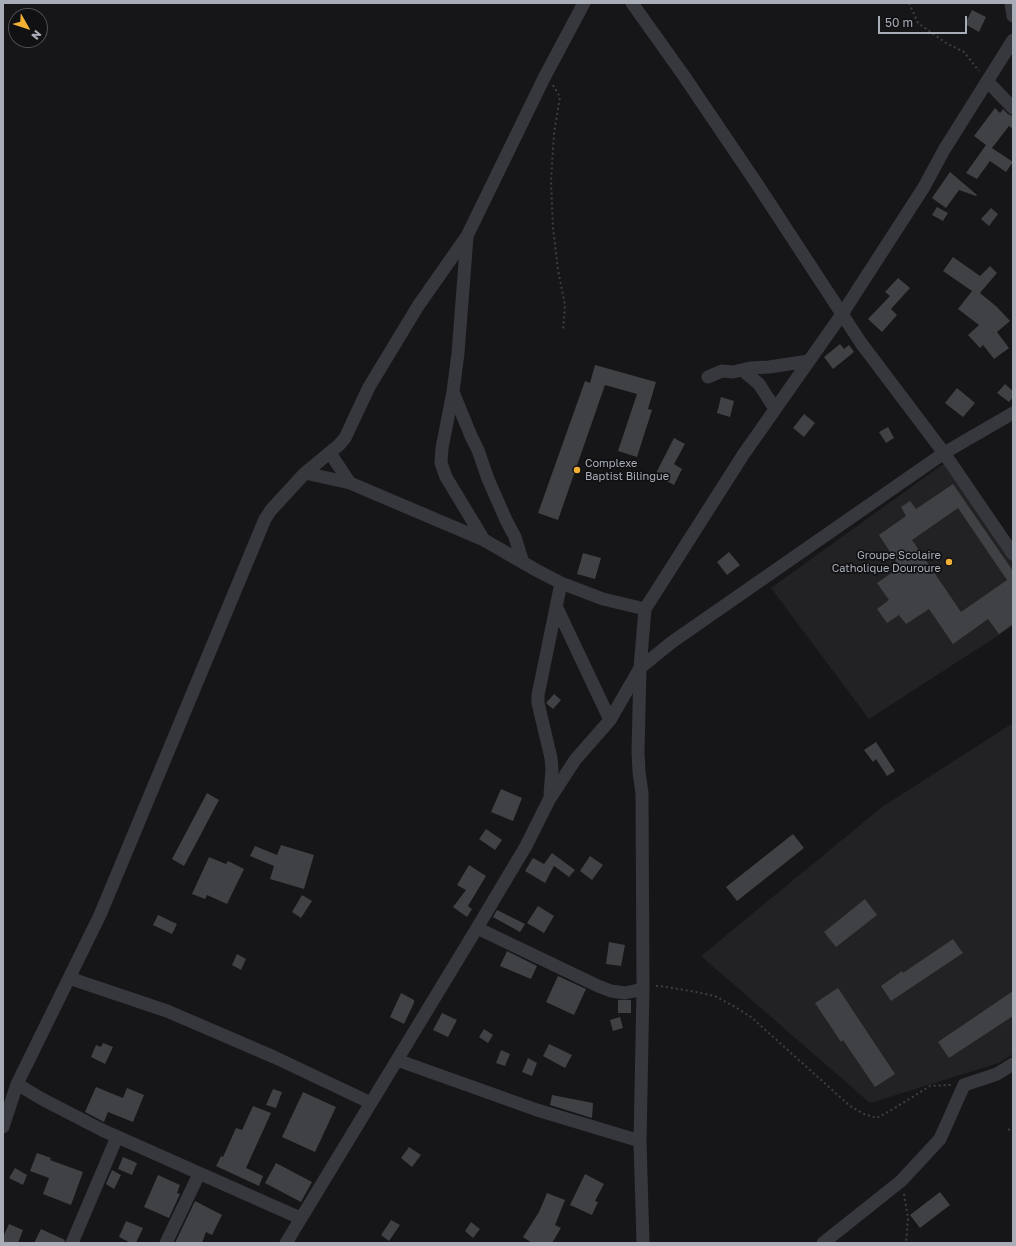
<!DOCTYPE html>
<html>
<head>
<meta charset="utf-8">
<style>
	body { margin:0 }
	#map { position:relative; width:1016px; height:1246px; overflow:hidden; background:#161618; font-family:"Golos Text",sans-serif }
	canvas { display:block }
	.frame { position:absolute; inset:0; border:4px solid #a8adb8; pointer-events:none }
	.north { position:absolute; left:8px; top:8px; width:40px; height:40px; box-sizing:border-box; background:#111113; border:1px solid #4d4f55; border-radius:50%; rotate:129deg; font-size:11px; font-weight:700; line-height:16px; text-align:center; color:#a8adb8 }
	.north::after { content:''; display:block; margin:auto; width:14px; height:18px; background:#f2b134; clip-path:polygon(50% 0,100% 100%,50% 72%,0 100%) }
	.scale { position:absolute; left:878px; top:16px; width:89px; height:18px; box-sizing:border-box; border:2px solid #a8adb8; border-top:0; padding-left:5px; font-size:12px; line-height:14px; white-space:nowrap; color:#a8adb8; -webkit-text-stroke:3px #111113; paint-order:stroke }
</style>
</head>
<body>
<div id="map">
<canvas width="1016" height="1246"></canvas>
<div class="frame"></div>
<div class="north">N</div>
<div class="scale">50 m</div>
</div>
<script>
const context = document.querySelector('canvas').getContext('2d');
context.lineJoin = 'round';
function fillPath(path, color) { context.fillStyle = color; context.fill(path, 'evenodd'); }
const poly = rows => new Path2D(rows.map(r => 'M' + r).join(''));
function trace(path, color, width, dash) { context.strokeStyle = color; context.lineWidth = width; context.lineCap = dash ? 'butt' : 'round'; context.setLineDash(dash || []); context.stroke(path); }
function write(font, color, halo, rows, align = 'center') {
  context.font = font + ' "Golos Text",sans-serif'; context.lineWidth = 3.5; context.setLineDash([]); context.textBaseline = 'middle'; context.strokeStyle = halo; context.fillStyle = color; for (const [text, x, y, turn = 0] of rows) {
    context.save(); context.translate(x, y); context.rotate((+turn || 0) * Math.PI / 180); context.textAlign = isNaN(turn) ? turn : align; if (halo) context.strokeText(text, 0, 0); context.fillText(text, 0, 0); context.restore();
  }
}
const built = poly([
	[946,462,1013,561,1013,626,869,719,771,588],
	[1013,723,1013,1054,999,1063,870,1103,701,956,882,807]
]);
const building = poly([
	[972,10,986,17,979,32,965,24],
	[995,108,1000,113,1003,109,1008,114,1013,116,1013,129,1009,126,992,148,1013,162,1006,172,990,161,977,179,966,173,986,145,974,136],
	[950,172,977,195,976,196,959,190,946,208,932,198],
	[937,207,948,213,943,221,932,215],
	[991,208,998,214,989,226,981,219],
	[953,257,980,276,990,266,997,273,980,293,997,307,1010,321,997,332,1009,348,994,359,983,345,980,348,968,335,979,325,958,309,972,291,943,271],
	[898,278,910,288,891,309,897,315,882,332,868,319,890,296,885,292],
	[840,344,844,349,849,345,854,352,833,369,824,357],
	[595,365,656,382,648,409,652,410,637,457,618,451,637,394,605,385,558,520,538,513,585,381,590,383],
	[1005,384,1013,391,1013,397,1009,402,997,393],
	[957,388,975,403,963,417,945,403],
	[721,397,734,401,730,417,717,413],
	[804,414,815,423,804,437,793,428],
	[888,427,894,438,886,443,879,432],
	[674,438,685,444,674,464,682,469,674,485,655,475],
	[953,484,1013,571,1013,624,999,634,988,619,953,644,929,609,906,624,899,615,887,623,877,609,889,600,877,583,900,567,879,535,906,516,901,507,910,501,916,509],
	[958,508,1007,580,961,612,912,540],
	[729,552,740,565,727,575,717,562],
	[583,553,601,558,595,579,577,574],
	[554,694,561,700,553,709,546,703],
	[876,742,895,771,887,776,876,759,873,762,864,750],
	[501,789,522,798,513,821,491,812],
	[207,793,219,800,184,866,172,859],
	[486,829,502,840,495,850,479,839],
	[793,834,804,848,737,901,726,887],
	[281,845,314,855,304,889,270,879,274,866,250,856,255,846,277,855],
	[552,853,575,870,569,877,554,866,545,883,525,871,533,858,544,864],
	[590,856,603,865,592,880,580,871],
	[209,857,226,864,228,861,244,869,227,904,207,895,205,899,192,894],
	[469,865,486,876,468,906,472,909,467,917,453,907,466,890,457,885],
	[302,895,312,901,301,918,292,912],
	[865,899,877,915,836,947,824,932],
	[538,906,554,916,544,933,527,923],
	[497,910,525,924,520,932,493,917],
	[158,915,177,924,172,934,153,925],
	[953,939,963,953,891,1001,881,986,902,971,903,973],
	[609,942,625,945,621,966,606,964],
	[507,951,537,966,531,979,500,966],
	[237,954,246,959,241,970,232,965],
	[558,976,586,989,574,1015,546,1002],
	[838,988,895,1074,875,1087,843,1040,841,1042,815,1003],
	[1013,991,1013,1016,949,1058,938,1042],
	[401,993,414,1000,414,1003,404,1024,390,1017],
	[618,1000,631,1000,631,1013,618,1013],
	[442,1013,457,1020,448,1037,433,1030],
	[620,1017,623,1028,613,1031,610,1020],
	[484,1029,493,1035,488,1043,479,1037],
	[103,1043,113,1047,105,1064,91,1057,96,1045,101,1047],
	[549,1044,572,1055,565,1068,543,1056],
	[501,1050,510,1054,505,1066,496,1063],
	[528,1058,537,1063,532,1076,522,1072],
	[96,1087,123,1098,127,1088,144,1095,133,1122,108,1112,104,1122,85,1112],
	[273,1089,282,1092,276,1108,266,1105],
	[303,1092,336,1107,315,1152,282,1137],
	[552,1095,593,1103,592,1118,550,1105],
	[253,1106,271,1113,246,1168,263,1176,259,1186,216,1166,221,1156,223,1157,236,1128,242,1130],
	[409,1147,421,1155,412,1167,401,1158],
	[37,1153,51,1158,50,1160,83,1172,71,1205,43,1194,49,1178,30,1171],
	[123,1157,137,1163,132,1175,118,1169],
	[276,1163,312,1182,301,1202,265,1183],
	[15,1168,27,1175,23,1185,9,1178],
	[112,1170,121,1175,114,1189,106,1184],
	[585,1174,604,1184,595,1201,598,1202,592,1215,570,1205],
	[158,1175,180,1185,177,1193,180,1194,169,1218,144,1207],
	[940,1192,950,1205,920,1228,910,1215],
	[547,1193,565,1200,555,1225,561,1228,552,1243,532,1243,523,1237,539,1212],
	[195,1201,222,1215,212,1235,206,1232,202,1243,175,1243],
	[391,1220,400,1225,389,1241,381,1235],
	[126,1221,143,1228,136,1243,131,1243,119,1237],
	[471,1222,480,1229,473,1238,465,1231],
	[9,1224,23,1230,18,1243,3,1243,3,1237],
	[41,1229,65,1240,64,1243,34,1243]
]);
const path = poly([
	[909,3,918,23,946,43,964,52,979,71],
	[553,85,560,97,554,133,551,182,553,228,558,270,565,305,563,331],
	[656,986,660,986,691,991,715,996,735,1007,751,1017,850,1106,864,1114,877,1118,898,1106,930,1086,951,1085],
	[1008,1129,1013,1132],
	[904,1194,908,1218,906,1243]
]);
const street = poly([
	[632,3,684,76,757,184,861,343,944,453,1013,554],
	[1011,3,1013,16],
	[987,81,1013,108],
	[467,237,458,353,453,392,442,448,441,463,446,477,484,540],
	[744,370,747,374,759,384,775,409],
	[708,377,722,371,733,372,750,368,769,367,809,361],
	[453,392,471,436,478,450,488,479,506,520,515,537,523,563],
	[330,453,350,483],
	[305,473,350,483,484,540,536,570,561,583,603,599,645,609],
	[557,608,610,720],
	[550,794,552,769,551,758,538,703,538,695,561,583],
	[477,928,598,986,611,991,625,993,643,989],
	[69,978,167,1011,274,1057,371,1103],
	[397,1060,537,1110,640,1141],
	[17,1084,42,1099,102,1130,300,1218],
	[3,1127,17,1084,100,915,265,519,271,510,305,473,339,445,345,438,369,387,418,306,467,236,544,78,584,3],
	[72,1243,117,1137],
	[166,1243,199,1174],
	[286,1243,477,928,526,846,549,800,575,760,610,720,640,668,672,642,944,453,1013,413],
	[643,1243,640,1141,643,989,642,793,639,772,638,752,640,668,645,609,743,455,842,314,924,187,944,150,1013,40],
	[823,1243,901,1181,940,1139,964,1085,997,1074,1013,1064]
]);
const markers = [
	[577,470,4,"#f2b134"],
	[949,562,4,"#f2b134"]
];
const poiNames = [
	["Complexe",585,464],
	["Baptist Bilingue",585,477],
	["Groupe Scolaire",941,556,"right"],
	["Catholique Douroure",941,569,"right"]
];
fillPath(built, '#222225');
fillPath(building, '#404145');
trace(path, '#3d3f44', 2, [2, 3]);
trace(street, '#37383d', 13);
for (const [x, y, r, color] of markers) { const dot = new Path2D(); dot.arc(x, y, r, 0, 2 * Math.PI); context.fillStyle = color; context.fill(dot); trace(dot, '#111113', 1.5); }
write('11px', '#a8adb8', '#111113', poiNames, 'left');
</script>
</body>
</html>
